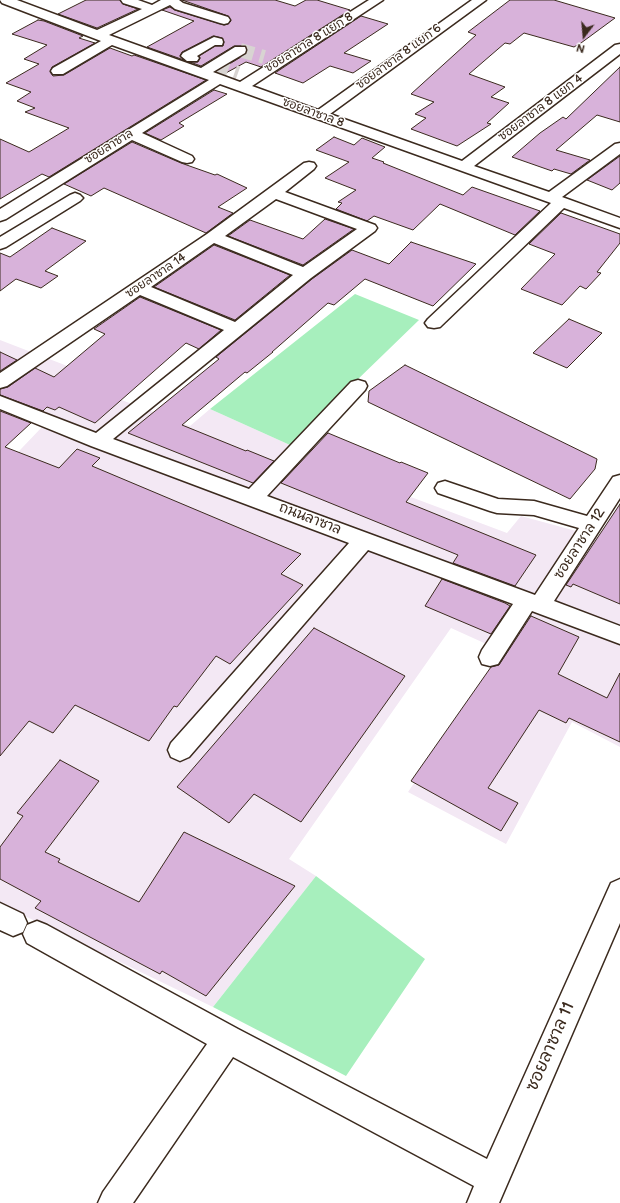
<!DOCTYPE html>
<html>
<head>
<meta charset="utf-8">
<style>
	body { margin:0 }
	#map { position:relative; width:620px; height:1203px; overflow:hidden; background:#fff; font-family:"Balsamiq Sans",sans-serif }
	canvas { display:block }
	.north { position:absolute; left:564px; top:16px; width:40px; height:40px; -webkit-text-stroke:3px #fff; paint-order:stroke; rotate:196deg; font-size:11px; font-weight:700; line-height:16px; text-align:center; color:#3b2a1e }
	.north::after { content:''; display:block; margin:auto; width:14px; height:18px; background:#3b2a1e; clip-path:polygon(50% 0,100% 100%,50% 72%,0 100%) }
</style>
</head>
<body>
<div id="map">
<canvas width="620" height="1203"></canvas>
<div class="north">N</div>
</div>
<script>
const context = document.querySelector('canvas').getContext('2d');
context.lineJoin = 'round';
function fillPath(path, color) { context.fillStyle = color; context.fill(path, 'evenodd'); }
const poly = rows => new Path2D(rows.map(r => 'M' + r).join(''));
function trace(path, color, width, dash) { context.strokeStyle = color; context.lineWidth = width; context.lineCap = dash ? 'butt' : 'round'; context.setLineDash(dash || []); context.stroke(path); }
function write(font, color, halo, rows, align = 'center') {
  context.font = font + ' "Balsamiq Sans","Playpen Sans Thai",sans-serif'; context.lineWidth = 3; context.setLineDash([]); context.textBaseline = 'middle'; context.strokeStyle = halo; context.fillStyle = color; for (const [text, x, y, turn = 0] of rows) {
    context.save(); context.translate(x, y); context.rotate((+turn || 0) * Math.PI / 180); context.textAlign = isNaN(turn) ? turn : align; if (halo) context.strokeText(text, 0, 0); context.fillText(text, 0, 0); context.restore();
  }
}
const built = poly([
	[0,340,101,379,90,388,190,426,210,409,290,445,304,457,507,533,521,516,620,543,620,747,572,722,506,844,408,792,504,652,451,628,289,859,316,876,213,1007,0,904,0,471,42,427,0,411]
]);
const green = poly([
	[355,294,419,320,290,445,210,409],
	[316,876,425,959,346,1076,213,1007]
]);
const building = poly([
	[86,0,120,0,123,4,138,9,97,28,58,14,86,0],
	[182,0,275,0,295,6,306,0,317,0,350,10,261,67,246,62,224,74,216,72,246,54,247,50,246,46,234,46,201,66,190,62,198,62,200,58,199,56,215,46,223,46,224,42,222,38,213,36,182,52,180,56,184,60,147,47,194,21,162,10,170,7,175,10,224,25,228,24,231,21,228,16,182,0],
	[510,0,554,0,615,18,581,43,574,47,524,33,510,44,505,43,469,74,505,87,491,97,509,103,487,123,491,124,457,146,411,129,426,118,415,114,434,102,411,94,476,35,468,32,510,0],
	[361,16,388,24,344,53,371,61,353,73,330,66,303,83,275,73,361,16],
	[38,20,44,21,83,36,79,38,95,43,52,67,50,72,53,76,64,75,110,48,132,56,134,55,206,80,49,177,42,174,0,199,0,139,29,152,69,128,25,112,35,108,17,101,31,92,6,83,39,64,24,59,47,45,12,34,38,20],
	[620,67,620,122,597,115,556,150,590,160,571,174,554,169,552,171,512,157,540,133,563,117,566,119,620,67],
	[214,90,227,94,179,123,184,126,161,140,145,133,214,90],
	[334,137,354,145,362,138,385,147,372,158,384,162,383,163,463,195,472,187,540,211,515,235,440,204,413,230,374,216,367,221,336,209,342,203,338,202,356,190,325,178,349,162,316,150,334,137],
	[132,142,181,163,215,175,217,174,247,188,218,207,233,213,206,233,104,188,91,196,64,184,132,142],
	[620,156,620,183,612,190,587,180,620,156],
	[561,213,620,234,620,243,597,272,601,273,586,289,580,286,562,305,521,289,555,254,529,244,561,213],
	[325,219,354,229,303,265,228,236,250,220,303,239,325,219],
	[52,228,86,241,45,271,58,276,41,288,16,279,0,291,0,253,10,257,52,228],
	[411,242,476,264,433,306,365,279,334,305,328,303,272,352,273,352,247,373,245,372,182,425,246,451,247,450,274,461,253,483,128,433,219,359,216,357,312,279,352,250,389,264,411,242],
	[214,245,290,275,235,320,154,287,214,245],
	[140,297,221,330,199,349,186,343,95,423,59,407,55,410,47,407,43,411,0,395,0,389,8,387,35,368,54,377,105,334,94,329,140,297],
	[569,319,602,333,567,368,533,353,569,319],
	[0,352,17,360,0,371,0,352],
	[405,365,597,459,595,469,570,499,368,402,369,391,405,365],
	[0,411,31,423,5,447,59,468,77,449,100,458,92,466,301,554,281,574,303,585,230,664,216,656,177,707,174,706,149,741,75,705,53,733,29,721,0,756,0,411],
	[328,433,400,463,401,462,428,473,406,502,536,555,515,586,453,563,458,555,281,483,328,433],
	[620,504,620,604,573,584,571,587,566,585,620,504],
	[442,579,505,603,510,606,491,634,425,606,442,579],
	[531,616,579,637,558,674,607,698,620,673,620,742,569,718,566,723,539,710,488,788,518,803,501,831,411,781,491,667,499,665,531,616],
	[314,628,405,676,301,822,254,794,229,823,177,787,314,628],
	[60,760,99,781,45,852,60,859,58,862,139,902,184,832,295,886,206,996,162,971,160,974,35,908,41,901,0,879,0,847,23,816,17,813,60,760]
]);
const minorTunnel = poly([
	[240,50,264,57],
	[215,65,238,73]
]);
const minor = poly([
	[0,0,17,0,97,30,142,9,123,3,121,0,138,0,152,5,161,0,179,0,183,3,228,17,230,20,228,23,224,24,220,23,175,9,170,5,109,35,201,68,235,47,245,47,246,50,245,53,213,72,240,82,369,0,383,0,252,86,318,110,472,0,486,0,330,114,462,161,615,45,620,44,620,54,474,166,549,192,615,144,620,143,620,154,562,197,620,218,620,228,564,208,440,327,434,328,428,327,425,323,428,319,551,203,220,84,142,133,192,156,194,159,192,162,187,163,182,162,132,140,6,219,0,221,0,209,209,80,112,45,63,74,53,74,51,71,53,68,101,41,2,3,0,0],
	[214,37,222,39,223,42,222,45,215,45,197,56,199,58,197,61,187,61,181,56,183,53,214,37],
	[309,162,314,163,316,166,314,169,285,192,375,225,377,228,375,231,311,278,113,439,249,489,351,382,358,380,365,382,367,386,365,390,267,496,535,595,579,528,534,515,497,513,490,511,438,493,435,488,438,483,445,481,498,499,534,501,587,516,613,477,620,475,620,498,554,601,620,626,620,644,532,611,498,664,490,666,482,664,479,657,482,650,513,604,368,550,189,757,180,761,171,757,168,750,171,743,349,543,91,446,0,409,0,396,96,433,224,330,140,295,7,386,0,388,0,373,207,234,304,163,309,162],
	[276,199,357,229,303,267,225,236,276,199],
	[214,243,293,275,235,322,151,287,214,243],
	[75,193,80,195,83,198,80,201,6,247,0,249,0,237,70,195,75,193],
	[620,879,620,923,499,1203,467,1203,474,1186,233,1057,133,1203,98,1203,103,1192,207,1044,27,943,23,934,27,925,37,921,47,925,238,1029,487,1159,611,883,620,879],
	[0,903,23,914,27,923,23,932,13,936,0,930,0,903]
]);
const farStreetnames = [
	["ซอยลาซาล 8 แยก 8",309,43,-32],
	["ซอยลาซาล 8 แยก 6",399,57,-36],
	["ซอยลาซาล 8 แยก 4",541,108,-37],
	["ซอยลาซาล 8",313,113,20],
	["ซอยลาซาล",109,147,-32],
	["ซอยลาซาล 14",156,276,-34]
];
const streetNames = [
	["ถนนลาซาล",310,519,21],
	["ซอยลาซาล 12",580,544,-57]
];
const nearStreetnames = [
	["ซอยลาซาล 11",551,1047,-66]
];
fillPath(built, '#f3e8f4');
fillPath(green, '#a7efbd');
fillPath(building, '#d8b2da');
trace(building, '#3b2a1e', 1);
trace(minorTunnel, '#d8d4d2', 14, [14, 7]);
trace(minor, '#3b2a1e', 3);
fillPath(minor, '#fff');
write('12px', '#3b2a1e', '#fff', farStreetnames);
write('14px', '#3b2a1e', '#fff', streetNames);
write('17px', '#3b2a1e', '#fff', nearStreetnames);
</script>
</body>
</html>
